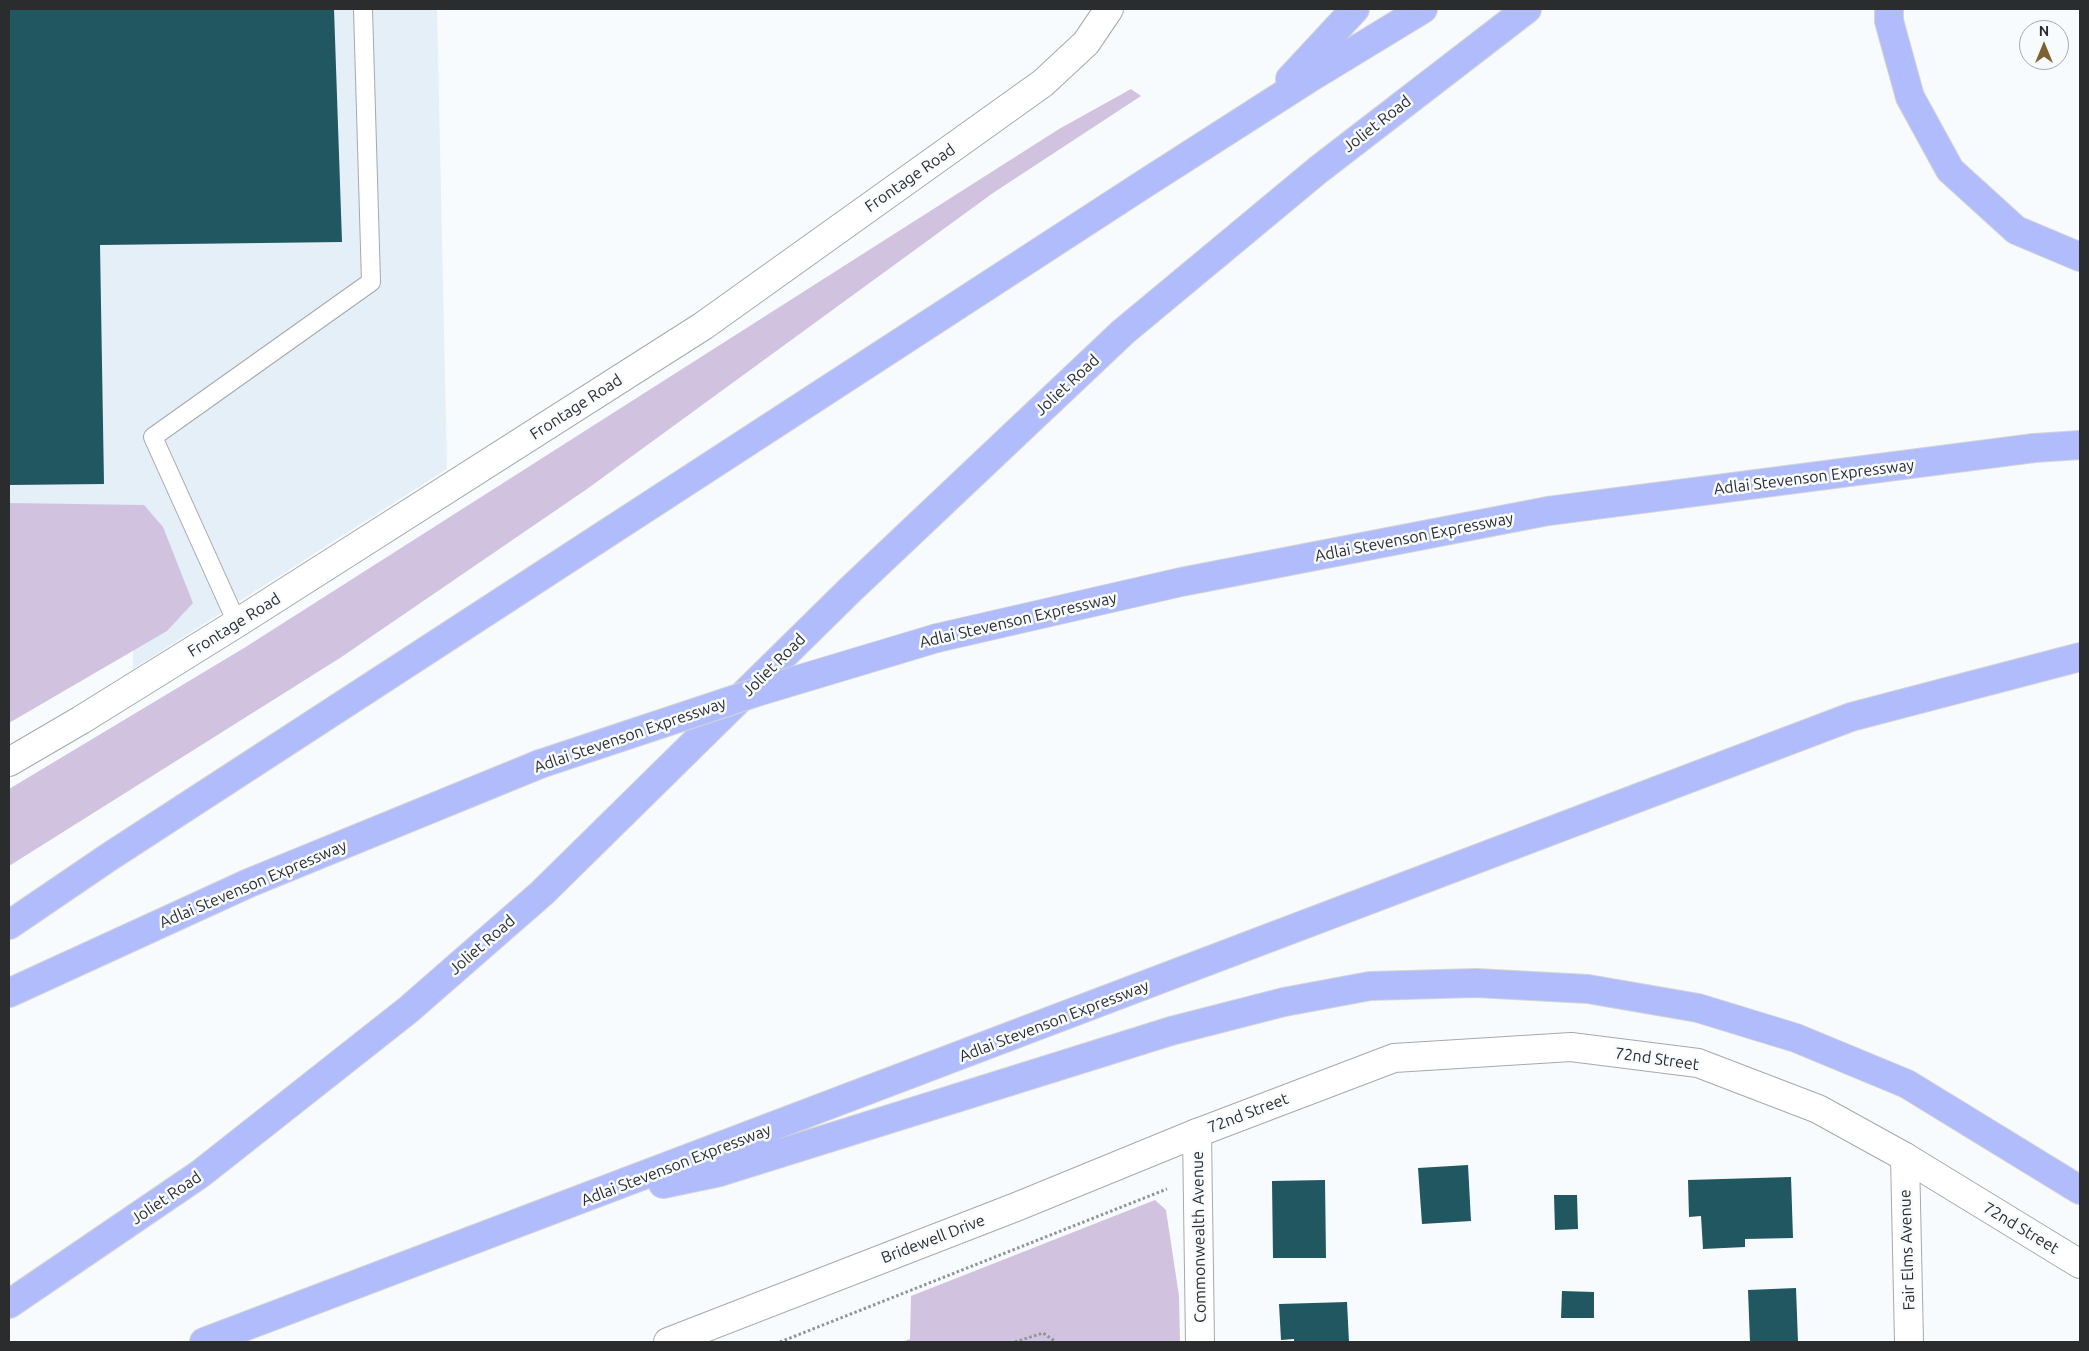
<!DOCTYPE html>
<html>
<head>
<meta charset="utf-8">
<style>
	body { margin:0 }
	#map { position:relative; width:2089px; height:1351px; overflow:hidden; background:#f8fbfe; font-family:Ubuntu,sans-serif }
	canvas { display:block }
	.frame { position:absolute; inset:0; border:10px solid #2b2c2e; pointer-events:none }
	.north { position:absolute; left:2019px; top:20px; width:50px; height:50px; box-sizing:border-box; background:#f8fbfe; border:1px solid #a6a8ab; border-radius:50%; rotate:0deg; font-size:14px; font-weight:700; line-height:20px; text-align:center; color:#2b2c2e }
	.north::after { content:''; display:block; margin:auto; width:18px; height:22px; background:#7d6234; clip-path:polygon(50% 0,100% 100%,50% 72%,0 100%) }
</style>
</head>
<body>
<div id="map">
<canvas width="2089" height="1351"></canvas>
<div class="frame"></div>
<div class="north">N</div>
</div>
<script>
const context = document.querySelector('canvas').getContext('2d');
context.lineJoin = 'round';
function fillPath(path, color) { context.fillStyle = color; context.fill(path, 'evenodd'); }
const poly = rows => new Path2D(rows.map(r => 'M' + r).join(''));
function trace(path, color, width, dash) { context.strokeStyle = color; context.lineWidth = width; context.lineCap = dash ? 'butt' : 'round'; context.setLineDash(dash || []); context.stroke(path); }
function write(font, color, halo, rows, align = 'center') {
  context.font = font + ' Ubuntu,sans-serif'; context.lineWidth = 5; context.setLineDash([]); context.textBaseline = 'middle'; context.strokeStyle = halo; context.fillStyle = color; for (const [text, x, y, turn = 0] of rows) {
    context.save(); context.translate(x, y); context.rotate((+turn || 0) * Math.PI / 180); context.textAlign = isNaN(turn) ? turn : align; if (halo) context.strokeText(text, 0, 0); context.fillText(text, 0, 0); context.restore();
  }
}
const built = poly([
	[9,9,437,9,447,469,133,669,132,530,9,534]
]);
const green = poly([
	[1131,89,1141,96,993,193,587,489,340,658,9,866,9,789,244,648,1059,129],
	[9,503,144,505,163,527,193,603,167,631,9,723],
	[1155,1200,1166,1210,1179,1296,1180,1342,902,1342,910,1339,911,1296]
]);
const building = poly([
	[9,9,334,9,342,242,100,245,104,484,9,485],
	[1468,1165,1471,1221,1422,1224,1418,1168],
	[1791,1177,1793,1238,1745,1239,1745,1247,1703,1249,1701,1216,1689,1217,1688,1180],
	[1325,1180,1326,1258,1273,1258,1272,1181],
	[1554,1195,1577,1195,1578,1229,1555,1230],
	[1796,1288,1798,1342,1750,1342,1748,1290],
	[1562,1291,1594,1292,1594,1318,1561,1318],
	[1347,1302,1349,1342,1294,1342,1294,1339,1281,1340,1279,1304]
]);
const path = poly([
	[780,1342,1167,1189],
	[1015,1342,1043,1333,1056,1342]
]);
const lane = poly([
	[237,623,153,437,371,282,363,9]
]);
const street = poly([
	[9,762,81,720,237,623,703,326,1043,83,1086,43,1109,9],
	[1197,1133,1200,1342],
	[1905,1157,1909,1342]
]);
const secondary = poly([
	[668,1342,1016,1207,1197,1133,1394,1058,1571,1047,1698,1063,1818,1109,1905,1157,2080,1264]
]);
const highway = poly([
	[1889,9,1889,21,1910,97,1950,170,2016,230,2080,257],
	[1290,79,1355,9],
	[937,638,1181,582,1548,511,2034,448,2080,445],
	[9,925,109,857,1144,184,1308,79,1423,9],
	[9,993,249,883,540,764],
	[663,1184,720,1172,1171,1031,1284,1002,1370,986,1476,983,1588,989,1698,1008,1796,1038,1907,1084,2080,1190],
	[9,1304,200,1174,408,1010,542,893,850,590,1123,332,1318,170,1527,9],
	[204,1342,1851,717,2080,657]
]);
const highwayBridge = poly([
	[540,764,757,692,937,638]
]);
const streetNames = [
	["Joliet Road",1377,124,-38],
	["Frontage Road",910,178,-35],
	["Joliet Road",1067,385,-43],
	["Frontage Road",576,407,-33],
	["Adlai Stevenson Expressway",1814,477,-7],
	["Adlai Stevenson Expressway",1414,537,-11],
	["Adlai Stevenson Expressway",1018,620,-13],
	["Frontage Road",234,625,-32],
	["Joliet Road",774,665,-45],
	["Adlai Stevenson Expressway",630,735,-19],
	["Adlai Stevenson Expressway",253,884,-23],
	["Joliet Road",482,945,-41],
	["Adlai Stevenson Expressway",1054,1021,-21],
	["72nd Street",1657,1059,8],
	["72nd Street",1248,1113,-21],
	["Adlai Stevenson Expressway",676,1165,-21],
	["Joliet Road",166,1198,-34],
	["72nd Street",2021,1228,31],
	["Commonwealth Avenue",1199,1237,-91],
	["Bridewell Drive",933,1239,-21],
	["Fair Elms Avenue",1907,1250,-92]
];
fillPath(built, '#e5eff8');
fillPath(green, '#d1c3e0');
fillPath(building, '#205760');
trace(lane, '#a6a9ac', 20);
trace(street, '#a6a9ac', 30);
trace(secondary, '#a6a9ac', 30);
trace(highway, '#d5d5d5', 30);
trace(path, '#919395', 3, [2.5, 2.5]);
trace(lane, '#fff', 18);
trace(street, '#fff', 28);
trace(secondary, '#fff', 28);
trace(highway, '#b0bcfb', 28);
trace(highwayBridge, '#d5d5d5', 30, []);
trace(highwayBridge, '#b0bcfb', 28);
write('16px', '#2b2c2e', '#f8fbfe', streetNames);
</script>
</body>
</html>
